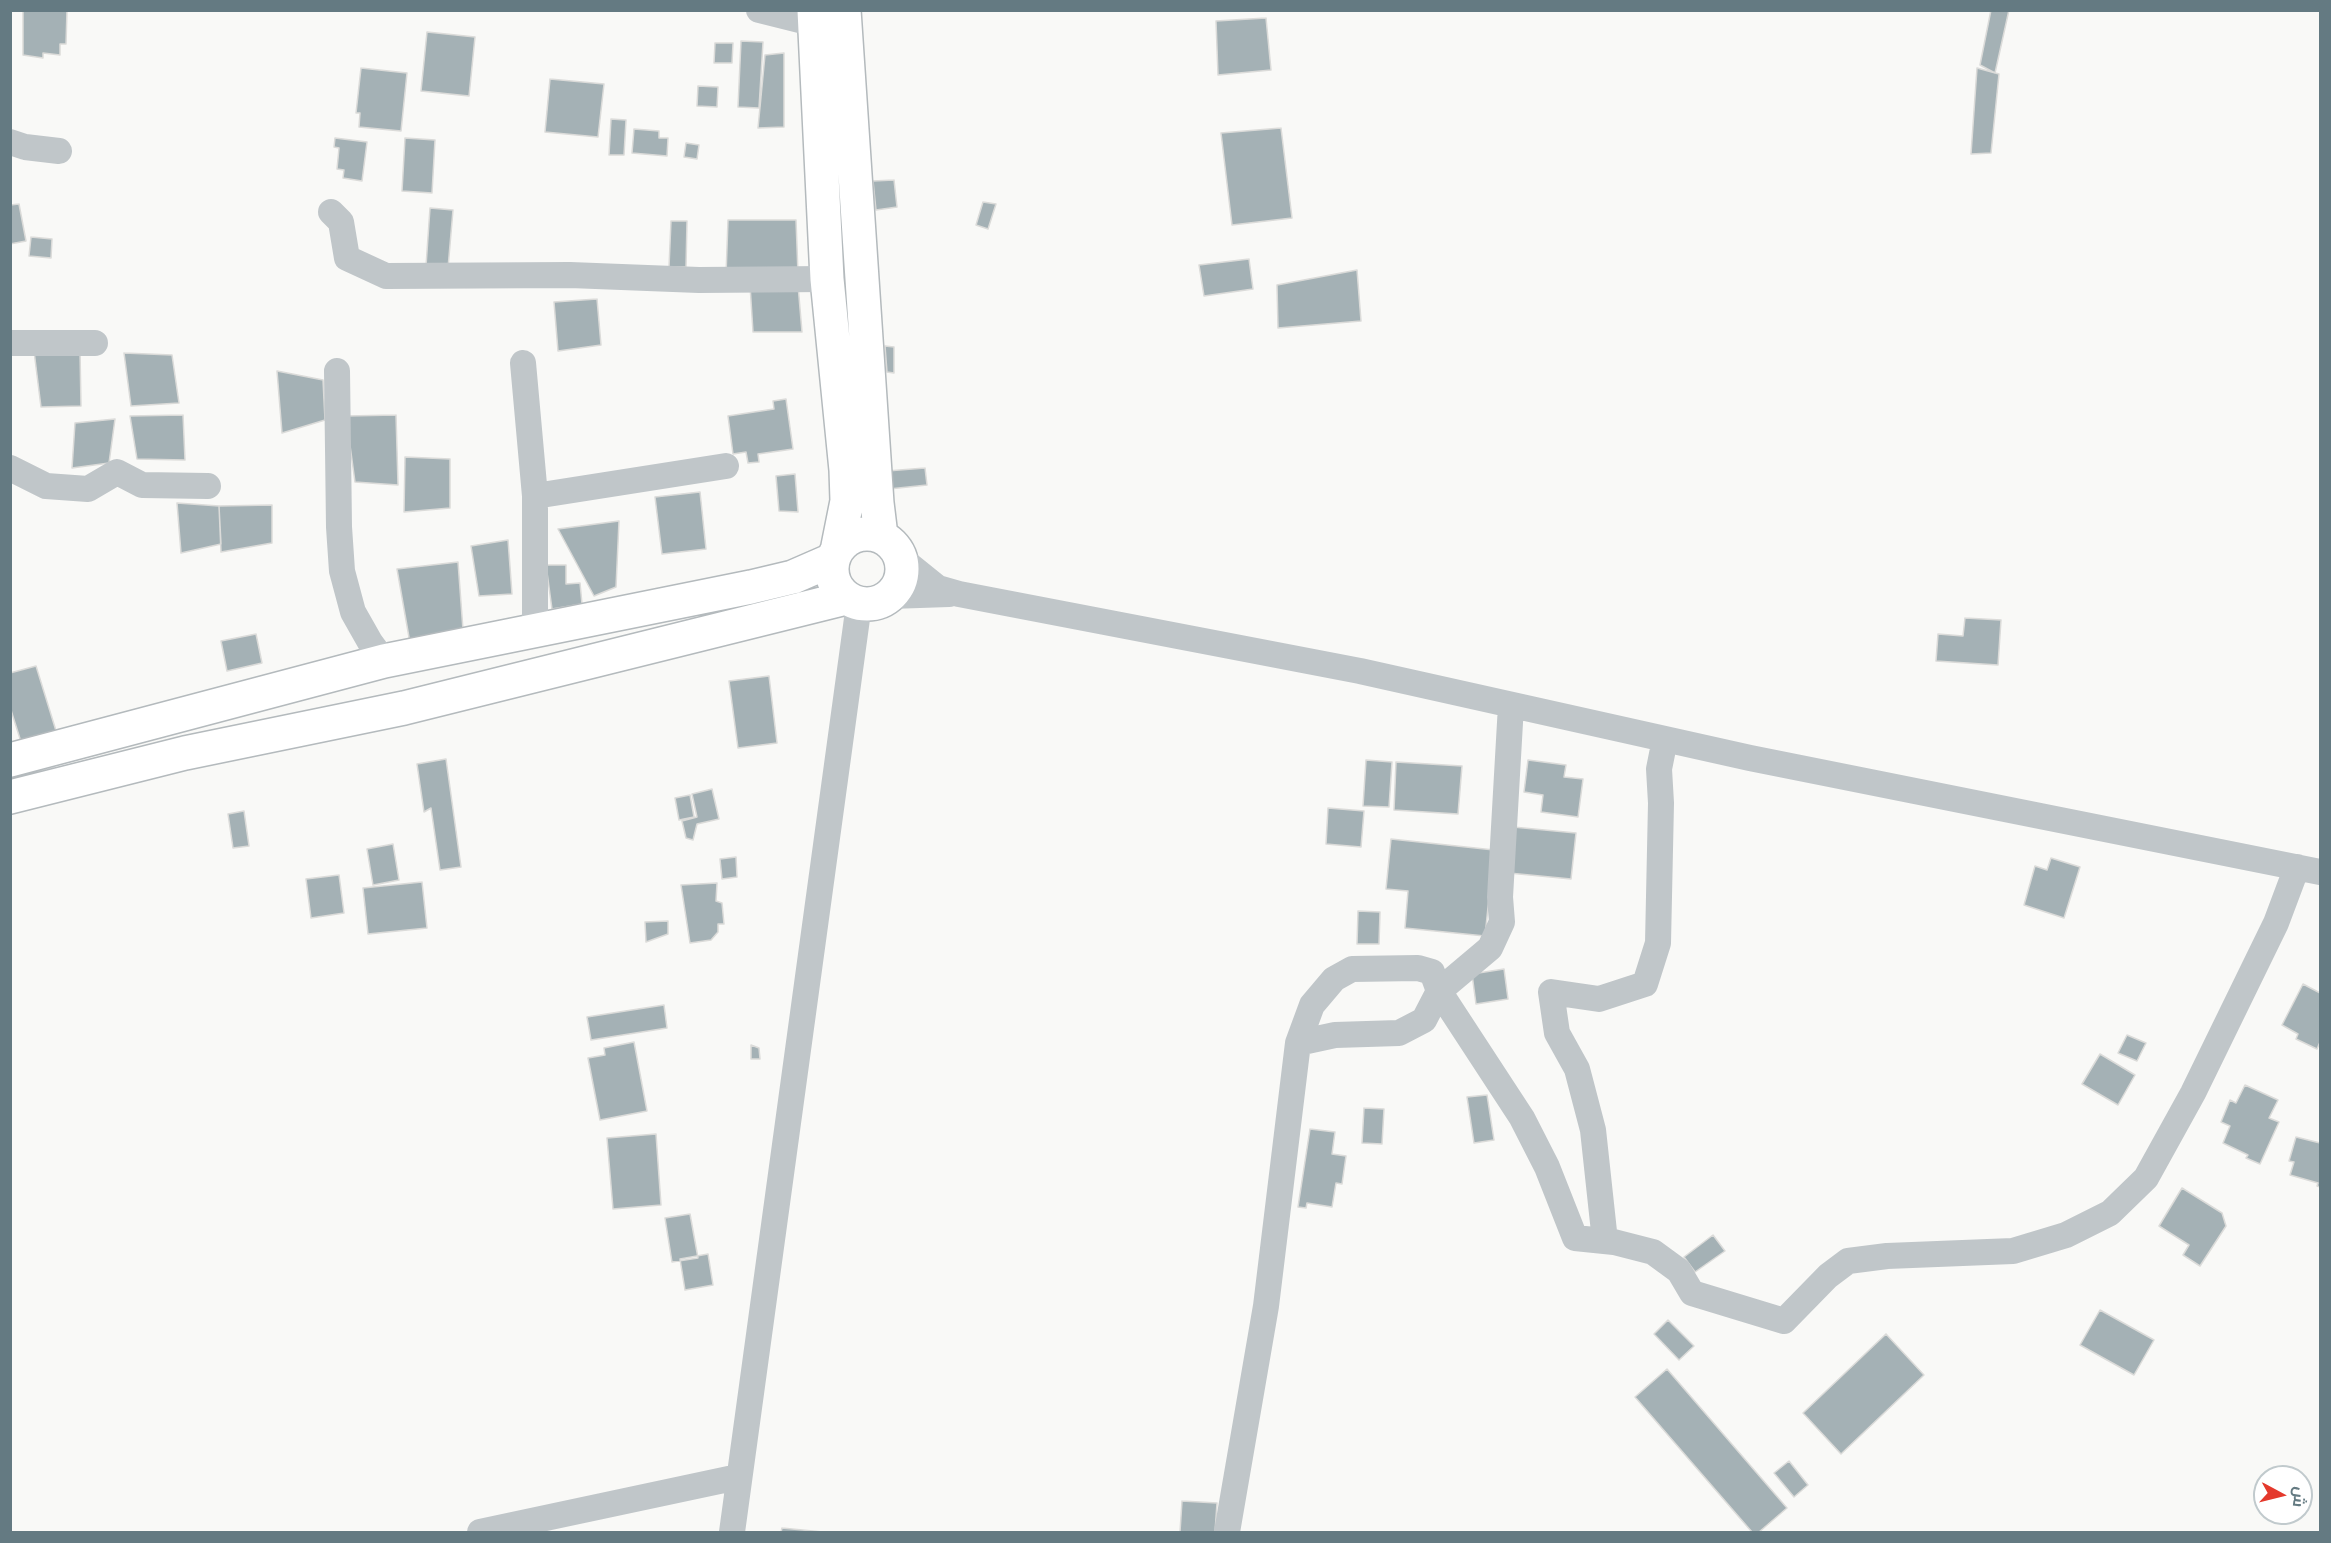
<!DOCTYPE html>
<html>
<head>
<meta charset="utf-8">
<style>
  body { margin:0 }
  #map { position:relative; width:2331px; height:1543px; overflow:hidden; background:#f9f9f7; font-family:"Fira Sans Condensed",Cairo,sans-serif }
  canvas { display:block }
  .frame { position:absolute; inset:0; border:12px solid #647a82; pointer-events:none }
  .north { position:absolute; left:2253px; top:1465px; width:60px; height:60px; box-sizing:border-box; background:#fff; border:2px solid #c1cacd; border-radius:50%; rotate:97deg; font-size:16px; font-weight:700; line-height:24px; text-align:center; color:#647a82 }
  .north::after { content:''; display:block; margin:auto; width:21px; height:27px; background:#e4392c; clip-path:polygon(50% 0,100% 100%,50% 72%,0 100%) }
</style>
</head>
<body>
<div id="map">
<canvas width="2331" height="1543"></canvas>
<div class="frame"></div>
<div class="north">ش</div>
</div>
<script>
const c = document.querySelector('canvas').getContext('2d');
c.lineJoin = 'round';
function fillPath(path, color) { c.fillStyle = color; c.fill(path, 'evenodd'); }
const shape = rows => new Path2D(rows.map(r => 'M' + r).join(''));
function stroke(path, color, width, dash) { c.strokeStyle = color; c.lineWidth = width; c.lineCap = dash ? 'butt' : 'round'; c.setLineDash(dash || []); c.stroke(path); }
const building = shape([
  [23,10,67,10,66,44,60,44,60,55,43,53,43,58,23,55,23,10],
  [1991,10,2009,10,1995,73,1980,65,1991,10],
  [1266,18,1271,70,1218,75,1216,21,1266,18],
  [427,32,475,37,469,96,421,91,427,32],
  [741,41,763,42,759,108,738,107,741,41],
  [715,43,733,43,732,63,714,63,715,43],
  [784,53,784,127,758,128,765,55,784,53],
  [361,68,407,73,401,131,359,127,360,113,356,113,361,68],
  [1977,68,1999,74,1991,153,1971,154,1977,68],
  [550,79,604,84,598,137,545,132,550,79],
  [698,86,718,87,717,107,697,106,698,86],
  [611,119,626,120,624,155,609,155,611,119],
  [1281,128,1292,218,1232,225,1221,133,1281,128],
  [634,129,659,131,659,138,668,138,667,156,632,153,634,129],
  [335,138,367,142,362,181,343,178,344,170,337,169,339,148,334,147,335,138],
  [405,138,435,140,432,193,402,191,405,138],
  [686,143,699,145,697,159,684,157,686,143],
  [894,180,897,207,876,210,873,181,894,180],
  [983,202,996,204,988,229,976,225,983,202],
  [19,204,26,241,10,244,10,205,19,204],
  [430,208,453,210,448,268,426,266,430,208],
  [728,220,796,220,798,274,726,275,728,220],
  [671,221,687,221,686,267,669,267,671,221],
  [31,237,52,239,51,258,29,256,31,237],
  [1249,259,1253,289,1204,296,1199,265,1249,259],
  [1357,270,1361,321,1278,328,1277,285,1357,270],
  [750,285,798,285,802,332,753,332,750,285],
  [597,299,601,345,558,351,554,302,597,299],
  [885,346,894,347,894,373,887,372,885,346],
  [34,351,80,351,81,406,41,407,34,351],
  [124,353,172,355,179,403,131,406,124,353],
  [277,371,323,380,325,420,282,433,277,371],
  [786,399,793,449,758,454,759,462,748,463,746,452,733,454,728,416,774,409,773,401,786,399],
  [183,415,185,460,137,459,130,416,183,415],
  [396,415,398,485,355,482,346,416,396,415],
  [115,419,109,463,72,468,75,423,115,419],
  [405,457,450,459,450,508,404,512,405,457],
  [925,468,927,485,889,489,887,471,925,468],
  [795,474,798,512,779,511,776,476,795,474],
  [700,492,706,549,662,554,655,497,700,492],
  [177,503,219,506,221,544,181,553,177,503],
  [272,505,272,543,221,552,219,506,272,505],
  [619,521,616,587,594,596,558,529,619,521],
  [508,540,512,594,479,596,471,546,508,540],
  [458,562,463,630,410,643,397,569,458,562],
  [546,565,566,565,566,584,580,583,582,604,552,609,546,565],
  [1965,618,2001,620,1998,665,1936,661,1938,634,1963,636,1965,618],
  [256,634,262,663,227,671,221,641,256,634],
  [36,666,57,734,22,745,10,707,10,673,36,666],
  [769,676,777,743,738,748,729,681,769,676],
  [446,759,461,867,440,870,431,808,424,812,417,764,446,759],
  [1366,760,1392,762,1389,807,1363,806,1366,760],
  [1528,760,1566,765,1564,777,1583,779,1578,817,1541,812,1543,795,1524,792,1528,760],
  [1396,762,1462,766,1458,814,1394,810,1396,762],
  [712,789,719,819,697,824,693,840,686,838,682,821,697,817,692,794,712,789],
  [690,795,694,817,679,820,675,798,690,795],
  [1328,808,1364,811,1361,847,1326,844,1328,808],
  [244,811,249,846,233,848,228,814,244,811],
  [1513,827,1576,833,1571,879,1509,873,1513,827],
  [1391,839,1494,850,1485,936,1405,928,1408,891,1386,889,1391,839],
  [393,844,399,880,373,885,367,849,393,844],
  [736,857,737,877,722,879,720,859,736,857],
  [2051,858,2080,867,2064,918,2024,905,2035,866,2047,870,2051,858],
  [339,875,344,913,311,918,306,879,339,875],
  [422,882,427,928,368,934,363,888,422,882],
  [717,883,716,901,722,903,724,924,718,924,718,932,711,940,690,943,681,885,717,883],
  [1358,911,1380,912,1379,944,1357,944,1358,911],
  [668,921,668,934,646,942,645,922,668,921],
  [1504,969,1508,999,1476,1004,1472,974,1504,969],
  [2303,984,2320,993,2320,1042,2317,1049,2296,1039,2298,1034,2282,1025,2303,984],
  [664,1005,667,1028,591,1040,587,1017,664,1005],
  [2127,1035,2146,1043,2137,1061,2118,1053,2127,1035],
  [634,1042,647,1111,600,1120,588,1058,605,1055,604,1048,634,1042],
  [751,1045,759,1048,760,1059,751,1059,751,1045],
  [2100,1054,2135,1075,2118,1105,2082,1084,2100,1054],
  [2245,1085,2278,1100,2269,1118,2279,1122,2260,1164,2246,1158,2248,1155,2223,1143,2230,1126,2221,1122,2230,1100,2236,1103,2245,1085],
  [1487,1095,1494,1140,1474,1143,1467,1097,1487,1095],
  [1364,1108,1384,1109,1382,1144,1362,1143,1364,1108],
  [1310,1129,1335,1132,1332,1154,1346,1156,1342,1184,1336,1183,1332,1207,1307,1203,1306,1208,1298,1207,1310,1129],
  [656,1134,661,1205,613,1209,607,1138,656,1134],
  [2296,1137,2320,1143,2320,1187,2317,1186,2318,1183,2290,1175,2294,1162,2289,1161,2296,1137],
  [2182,1188,2222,1213,2226,1226,2200,1266,2183,1255,2189,1245,2159,1226,2182,1188],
  [690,1214,698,1258,672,1262,665,1218,690,1214],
  [1713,1235,1725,1251,1695,1272,1684,1257,1713,1235],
  [708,1254,713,1285,685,1290,680,1259,708,1254],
  [2100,1310,2154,1340,2134,1375,2080,1345,2100,1310],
  [1668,1320,1694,1346,1679,1360,1654,1334,1668,1320],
  [1886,1334,1924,1375,1841,1454,1803,1413,1886,1334],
  [1667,1369,1787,1508,1759,1532,1752,1532,1635,1397,1667,1369],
  [1789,1461,1808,1485,1794,1497,1774,1473,1789,1461],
  [1182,1501,1217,1503,1215,1532,1180,1532,1182,1501],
  [782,1528,823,1532,781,1532,782,1528]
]);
fillPath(building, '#a4b1b5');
stroke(building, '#dbdbd9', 1.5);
const major = shape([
  [814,10,827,279,846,470,847,501,838,546],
  [844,10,877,503,881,536],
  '832 569a35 35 0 1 1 70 0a35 35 0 1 1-70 0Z',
  [10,760,384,661,751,587,793,577,832,560],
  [10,797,185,753,404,708,846,598]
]);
stroke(major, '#b4babd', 36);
stroke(shape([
  [759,10,815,24],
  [10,142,25,147,59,151],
  [331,212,341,222,347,258,386,276,570,275,699,280,827,279],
  [10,343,95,343],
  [523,363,535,496,535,629],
  [337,371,339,527,342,571,353,612,370,642,384,661],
  [10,468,46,486,88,489,117,472,142,485,208,486],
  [535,496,726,466],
  [902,559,938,588,959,594,1360,671,1750,758,2320,872],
  [890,596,949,594],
  [1298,1043,1335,1035,1399,1033,1424,1020,1439,991,1522,1118,1547,1167,1575,1238,1614,1242,1653,1252,1679,1271,1692,1293,1784,1321,1828,1276,1848,1261,1887,1256,2013,1251,2066,1235,2110,1213,2146,1178,2193,1093,2276,923,2297,867],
  [1605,1241,1593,1130,1577,1069,1557,1033,1551,992,1599,999,1645,984,1658,943,1661,803,1659,769,1665,739],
  [480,1532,738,1477],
  [732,1532,859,604],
  [1227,1532,1266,1306,1298,1043,1312,1005,1334,979,1352,969,1418,968,1432,972,1439,991,1490,948,1502,922,1500,897,1511,705]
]), '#c0c6c9', 26);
stroke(major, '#fff', 33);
</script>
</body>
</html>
